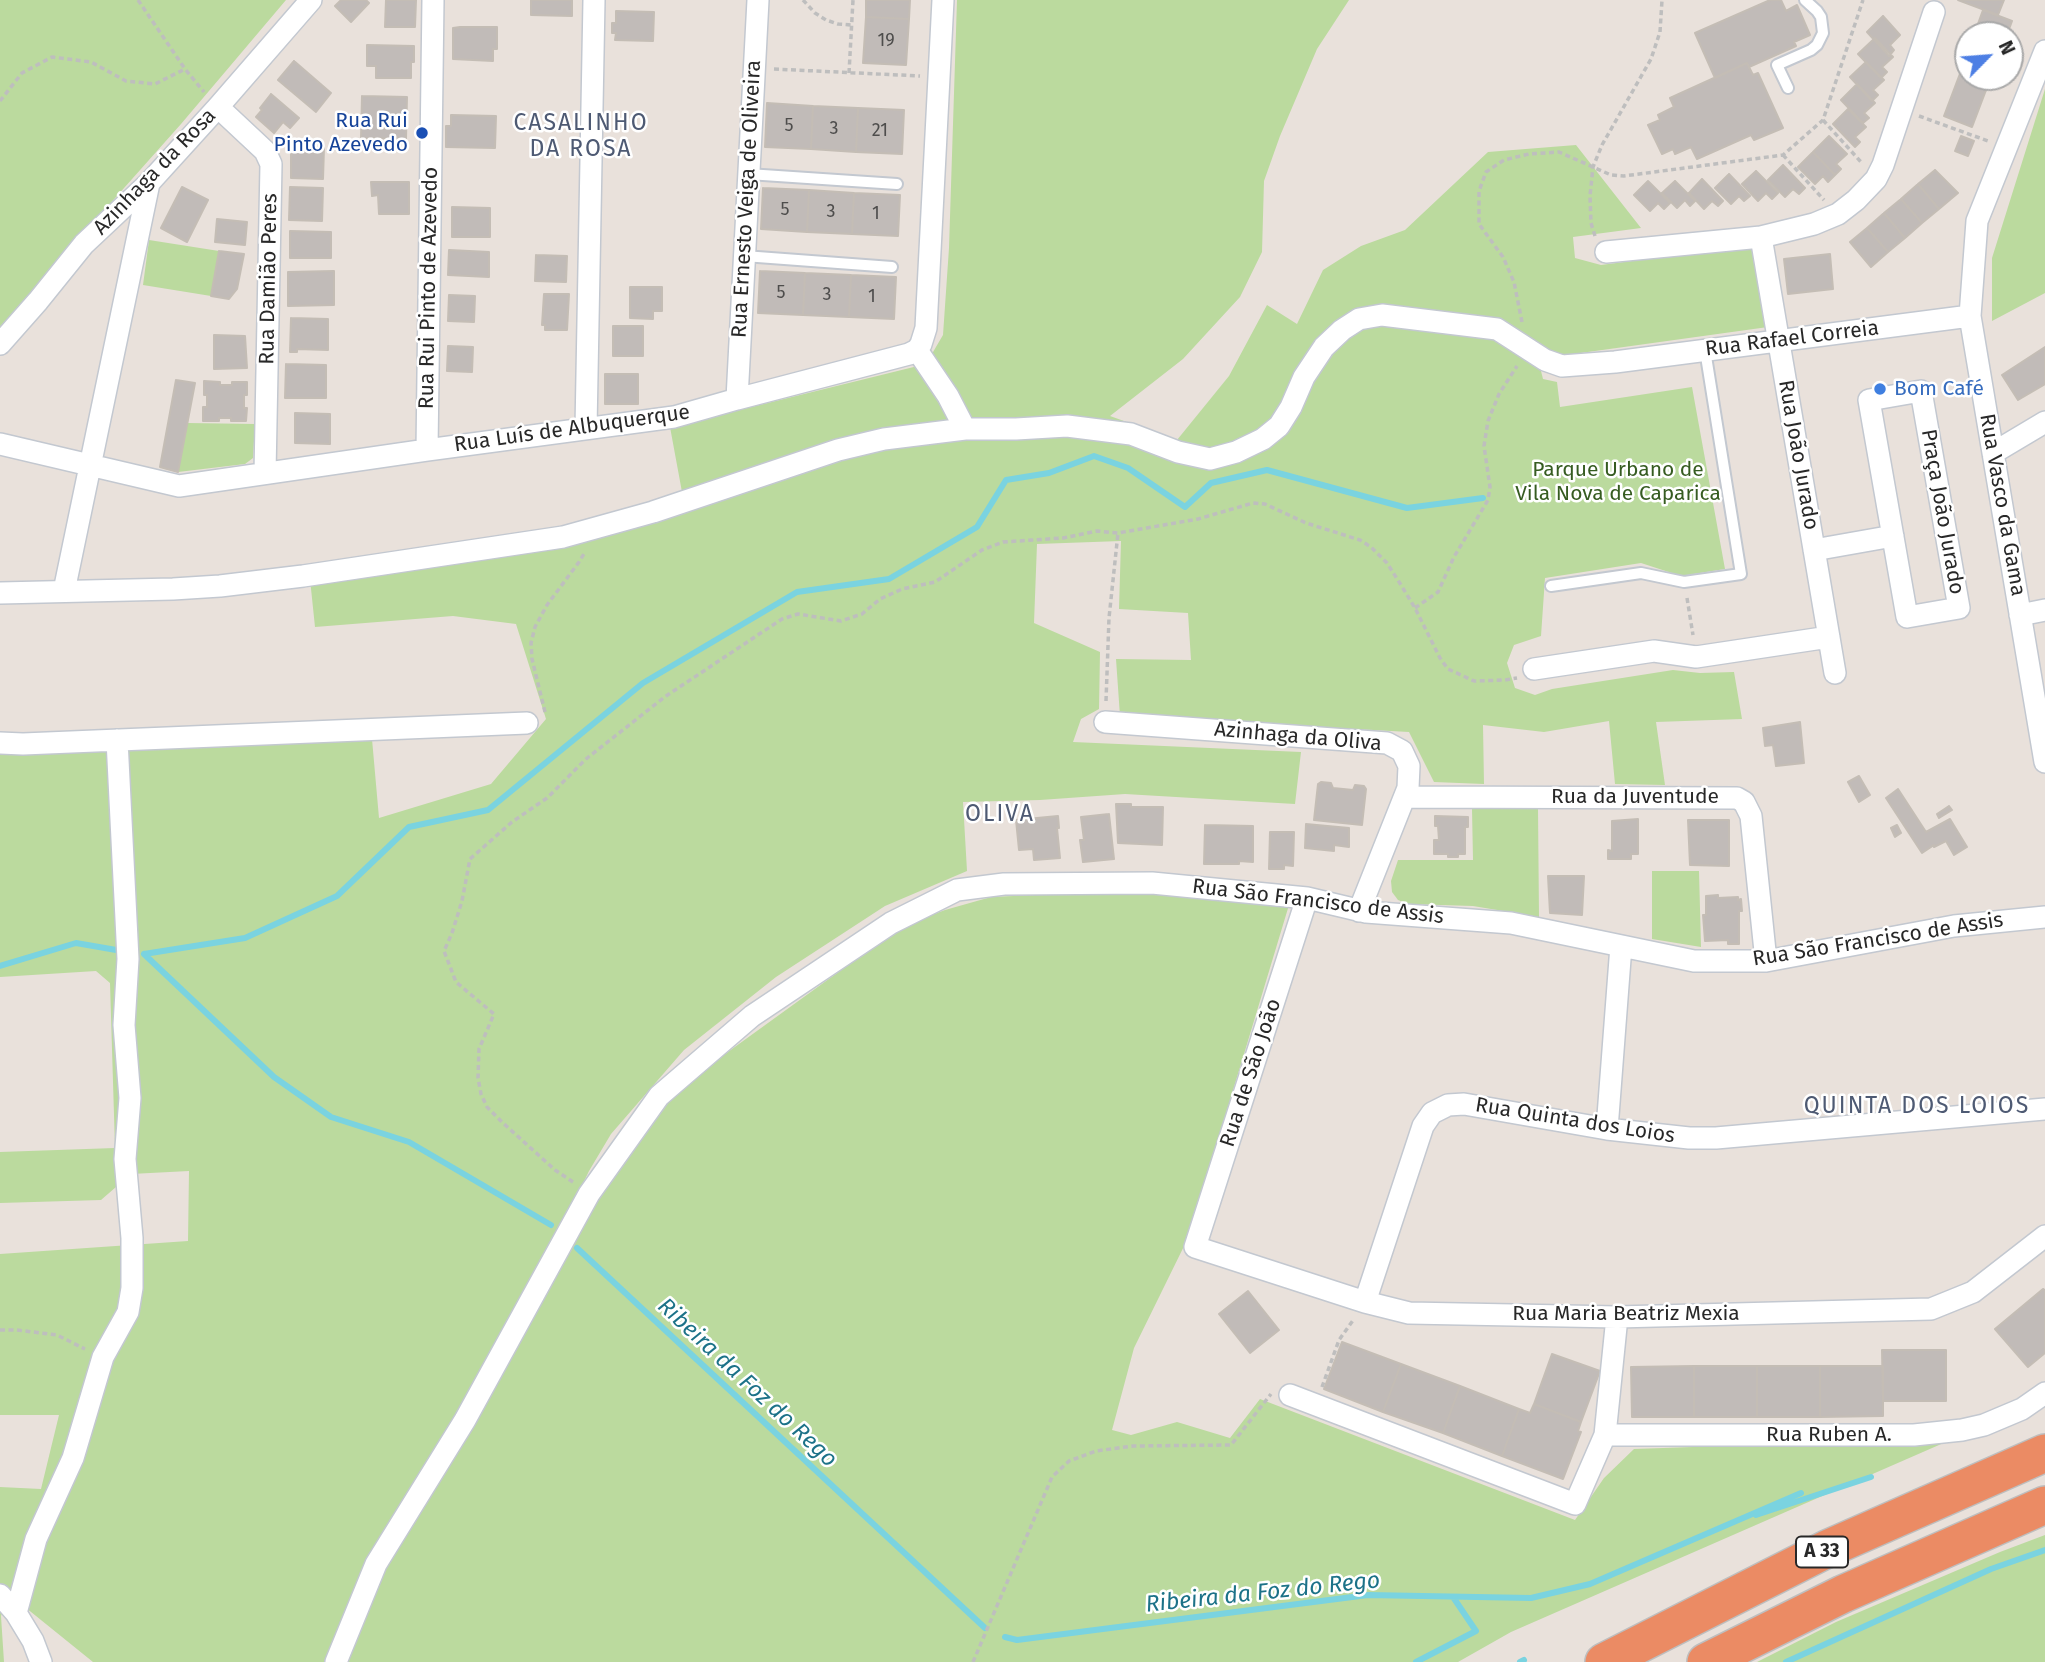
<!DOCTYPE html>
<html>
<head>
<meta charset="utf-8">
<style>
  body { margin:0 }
  #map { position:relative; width:2045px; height:1662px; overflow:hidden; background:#e9e1db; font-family:"Fira Sans",sans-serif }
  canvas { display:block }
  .north { position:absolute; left:1954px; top:21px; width:70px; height:70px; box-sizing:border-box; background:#fff; border:2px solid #a9a9a9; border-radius:50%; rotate:65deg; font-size:19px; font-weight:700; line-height:28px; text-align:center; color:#282828 }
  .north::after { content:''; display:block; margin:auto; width:24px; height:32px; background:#4d7fe4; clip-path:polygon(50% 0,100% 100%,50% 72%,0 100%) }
</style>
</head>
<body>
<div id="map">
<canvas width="2045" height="1662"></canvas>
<div class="north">N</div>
</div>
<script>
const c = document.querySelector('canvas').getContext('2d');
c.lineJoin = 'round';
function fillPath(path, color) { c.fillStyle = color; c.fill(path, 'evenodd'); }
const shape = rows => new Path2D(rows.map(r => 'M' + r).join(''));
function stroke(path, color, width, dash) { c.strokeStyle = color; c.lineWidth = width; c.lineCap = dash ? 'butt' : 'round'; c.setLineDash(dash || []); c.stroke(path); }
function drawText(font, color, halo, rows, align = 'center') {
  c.font = font + ' "Fira Sans",sans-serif'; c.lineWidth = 5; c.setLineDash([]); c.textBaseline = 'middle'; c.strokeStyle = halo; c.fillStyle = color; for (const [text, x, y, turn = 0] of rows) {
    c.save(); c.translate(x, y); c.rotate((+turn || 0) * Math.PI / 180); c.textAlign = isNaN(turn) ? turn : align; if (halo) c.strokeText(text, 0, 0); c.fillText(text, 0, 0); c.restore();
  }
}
fillPath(shape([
  [0,0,286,0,181,124,84,233,0,335],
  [957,0,1349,0,1317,49,1280,136,1264,181,1262,252,1240,297,1183,359,1110,416,1177,440,1229,376,1267,305,1297,324,1323,270,1361,246,1405,230,1488,152,1576,145,1641,228,1573,237,1575,258,1601,265,1752,245,1768,327,1559,356,1541,371,1543,379,1557,382,1560,407,1692,387,1725,569,1681,576,1641,563,1545,578,1541,636,1514,645,1507,663,1515,688,1535,695,1552,689,1673,670,1700,673,1734,672,1742,719,1656,722,1665,785,1615,784,1609,721,1544,732,1483,725,1484,784,1434,782,1409,732,1120,716,1116,659,1191,660,1188,613,1119,609,1121,541,1037,544,1034,623,1100,652,1099,709,1081,719,1073,742,1301,752,1295,804,1125,794,1040,800,963,802,967,871,885,906,776,977,684,1050,611,1134,589,1171,516,1322,327,1662,93,1662,10,1595,1,1616,4,1662,0,1662,0,1487,41,1489,59,1415,0,1415,0,1254,188,1241,189,1171,131,1174,101,1200,0,1203,0,1152,115,1148,110,983,96,971,0,977,0,749,372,739,379,818,491,784,546,719,516,624,453,616,315,627,310,579,517,549,682,492,670,427,926,364,943,335,949,248],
  [2045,89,2045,293,1992,321,1992,258],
  [149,240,219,251,211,296,143,285],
  [187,423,255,424,253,458,245,464,178,472],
  [1472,809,1538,809,1539,917,1473,906,1408,904,1398,900,1392,892,1391,881,1398,860,1473,860],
  [1652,871,1699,871,1701,947,1652,939],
  [1058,894,1152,894,1259,900,1289,905,1189,1236,1134,1348,1112,1430,1131,1435,1177,1422,1230,1438,1260,1399,1575,1520,1604,1478,1634,1449,1955,1438,1511,1632,1458,1662,345,1662,380,1571,592,1209,674,1091,902,926,945,910,991,897],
  [2045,1535,2045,1662,1757,1662,1836,1622,2000,1552]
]), '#bbda9e');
stroke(shape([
  [144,954,245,938,337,896,409,827,488,810,643,683,797,592,889,579,977,527,1006,480,1049,473,1094,456,1128,468,1185,507,1211,483,1267,470,1407,508,1483,498],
  [144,954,274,1077,331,1117,409,1142,551,1225],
  [0,966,76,943,122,951],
  [577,1248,985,1628],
  [1756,1515,1871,1477],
  [1005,1637,1017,1640,1368,1595,1531,1598,1590,1584,1801,1493],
  [1416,1662,1476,1631,1453,1597],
  [1520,1662,1524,1660],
  [1786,1662,1991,1569,2045,1550]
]), '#7ad3e0', 6);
const building = shape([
  [341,0,366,0,369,3,351,22,335,6,341,0],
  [386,0,416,0,415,27,385,27,386,0],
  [531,0,572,0,572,16,531,15,531,0],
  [866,0,910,0,909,19,866,17,866,0],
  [1770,0,1781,0,1786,11,1797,5,1810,35,1794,42,1796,46,1749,67,1747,63,1715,78,1695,33,1770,0],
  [1958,0,2004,0,1998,15,1958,0],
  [1983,10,2012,21,2007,35,1974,35,1983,10],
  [616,11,654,12,653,41,615,40,616,33,612,33,612,23,616,23,616,11],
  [1883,16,1900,35,1890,45,1894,50,1889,56,1867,32,1883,16],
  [866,17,909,19,906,65,863,63,866,17],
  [460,27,497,27,497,49,493,49,493,61,453,59,453,28,460,27],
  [1875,38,1893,57,1882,67,1887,72,1881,78,1858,54,1875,38],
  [367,45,414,46,414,62,411,62,411,78,376,78,376,66,367,66,367,45],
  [294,61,331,93,316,112,278,80,294,61],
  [1866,62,1884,80,1873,90,1878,95,1872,101,1850,77,1866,62],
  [1747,63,1753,75,1758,73,1783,128,1754,140,1751,135,1697,159,1691,147,1675,154,1673,149,1662,154,1648,125,1660,120,1658,115,1674,107,1670,98,1747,63],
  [1964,63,1968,64,1968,77,1991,77,1972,127,1944,116,1964,63],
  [1857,84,1875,103,1864,113,1869,118,1863,123,1841,100,1857,84],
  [271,94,299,118,290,128,283,122,274,133,256,117,262,110,260,108,271,94],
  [362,96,407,97,406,139,361,138,362,96],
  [767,103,813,106,811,149,765,147,767,103],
  [813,106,858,108,856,152,811,149,813,106],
  [858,108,904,110,902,154,856,152,858,108],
  [1848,109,1866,127,1855,137,1860,142,1855,147,1833,124,1848,109],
  [451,115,496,116,495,148,446,147,446,126,451,126,451,115],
  [1829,136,1847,154,1836,164,1841,169,1835,175,1813,152,1829,136],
  [1961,136,1974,141,1968,156,1955,151,1961,136],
  [291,147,324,148,323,179,291,178,291,147],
  [1813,152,1835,175,1828,182,1823,176,1815,184,1798,167,1813,152],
  [1783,165,1805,188,1799,194,1793,189,1785,197,1768,180,1783,165],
  [1935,170,1958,193,1939,209,1918,184,1935,170],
  [1756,171,1778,193,1772,199,1766,193,1758,201,1742,184,1756,171],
  [1729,174,1750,196,1744,201,1739,196,1731,204,1715,188,1729,174],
  [1702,179,1723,201,1718,206,1712,201,1704,209,1689,193,1702,179],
  [1648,181,1670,203,1664,209,1658,203,1650,211,1634,195,1648,181],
  [1675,181,1695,201,1690,206,1685,200,1677,208,1662,193,1675,181],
  [371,182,409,182,409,214,379,214,378,195,372,196,371,182],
  [1918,184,1939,209,1922,223,1901,199,1918,184],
  [182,187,208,200,187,242,161,228,182,187],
  [290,187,323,188,322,221,289,220,290,187],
  [763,188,809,190,807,232,761,229,763,188],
  [809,190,854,193,852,234,807,232,809,190],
  [854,193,900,195,898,236,852,234,854,193],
  [1901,199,1922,223,1905,238,1884,213,1901,199],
  [452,207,490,208,490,237,452,237,452,207],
  [1884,213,1905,238,1888,252,1867,228,1884,213],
  [217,219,247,222,245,245,215,242,217,219],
  [1867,228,1888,252,1871,267,1850,242,1867,228],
  [290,231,331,232,331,258,290,258,290,231],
  [449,250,489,252,489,277,448,275,449,250],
  [219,251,244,254,237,289,229,299,211,296,219,251],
  [1830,254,1833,289,1788,294,1784,259,1830,254],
  [536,255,567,256,566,282,535,281,536,255],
  [334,271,334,305,288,306,288,272,334,271],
  [760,271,805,273,803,315,758,313,760,271],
  [805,273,851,275,849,317,803,315,805,273],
  [851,275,896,277,894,319,849,317,851,275],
  [630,287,662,287,662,311,653,311,653,319,630,318,630,287],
  [544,294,569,294,567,330,545,330,545,325,542,325,544,294],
  [449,295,475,296,474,322,448,321,449,295],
  [291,318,328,319,328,350,297,349,297,352,290,352,291,318],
  [613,326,643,326,643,356,613,356,613,326],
  [214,335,245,336,247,368,214,369,214,335],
  [448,346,473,347,472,372,447,371,448,346],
  [2045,347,2045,384,2018,400,2002,375,2045,347],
  [286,364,326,365,326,398,285,398,286,364],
  [605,374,638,374,638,404,605,404,605,374],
  [176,380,195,383,178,472,160,467,176,380],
  [204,381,220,382,220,385,232,385,232,382,247,382,247,395,244,395,244,408,247,408,246,421,231,421,231,418,219,418,219,421,203,421,203,407,207,407,207,395,204,395,204,381],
  [295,413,330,414,330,444,295,443,295,413],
  [1800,722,1804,763,1776,766,1773,745,1765,746,1763,728,1800,722],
  [1859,776,1870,795,1859,802,1848,782,1859,776],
  [1321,782,1331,783,1333,788,1353,790,1355,785,1364,786,1366,789,1362,825,1314,820,1318,784,1321,782],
  [1898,789,1926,832,1950,819,1967,847,1954,855,1946,841,1934,847,1934,845,1922,853,1886,798,1898,789],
  [1116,804,1131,804,1131,807,1163,807,1162,845,1118,843,1116,804],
  [1949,806,1952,810,1939,818,1937,814,1949,806],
  [1109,814,1114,859,1083,862,1080,840,1084,840,1081,817,1109,814],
  [1058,816,1059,828,1057,828,1060,858,1034,860,1033,849,1019,850,1016,820,1058,816],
  [1435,816,1468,817,1468,827,1465,827,1465,854,1458,854,1458,857,1448,857,1448,854,1434,854,1434,840,1439,840,1438,826,1435,826,1435,816],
  [1638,819,1638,854,1631,854,1631,859,1608,859,1608,850,1612,851,1612,821,1638,819],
  [1688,820,1729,820,1729,866,1690,865,1688,820],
  [1306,824,1349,828,1349,847,1334,845,1334,851,1305,848,1306,824],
  [1205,825,1253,826,1253,862,1239,861,1239,864,1204,864,1205,825],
  [1897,825,1901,833,1895,837,1891,828,1897,825],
  [1270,832,1294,832,1293,866,1284,865,1284,869,1269,869,1270,832],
  [1548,876,1584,876,1582,915,1550,913,1548,876],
  [1718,895,1718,898,1738,897,1738,900,1741,899,1742,911,1739,911,1739,944,1728,944,1728,940,1705,941,1703,915,1706,915,1706,896,1718,895],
  [2043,1289,2045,1290,2045,1353,2028,1367,1995,1329,2043,1289],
  [1248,1291,1279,1330,1250,1353,1219,1314,1248,1291],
  [1342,1342,1401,1364,1383,1412,1324,1389,1342,1342],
  [1882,1350,1946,1350,1946,1401,1883,1401,1882,1350],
  [1552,1354,1600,1371,1581,1422,1534,1404,1552,1354],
  [1401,1364,1460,1386,1443,1433,1383,1412,1401,1364],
  [1694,1366,1757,1366,1757,1417,1694,1417,1694,1366],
  [1694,1366,1694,1417,1632,1417,1631,1367,1694,1366],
  [1757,1366,1820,1366,1820,1417,1757,1417,1757,1366],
  [1820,1366,1883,1366,1883,1416,1820,1417,1820,1366],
  [1460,1386,1519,1409,1502,1456,1443,1433,1460,1386],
  [1534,1404,1581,1422,1578,1431,1581,1432,1563,1479,1502,1456,1519,1409,1530,1413,1534,1404]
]);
fillPath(building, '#c1bbb8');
stroke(building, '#c4bdb5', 2);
const service = shape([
  [1788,88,1777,65,1811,50,1817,45,1823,33,1821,17,1817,11,1805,0],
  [748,174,897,184],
  [744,256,892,267],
  [1551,586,1641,573,1684,582,1741,574,1705,350]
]);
const minor = shape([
  [2045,51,1977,221,1970,316,2045,762],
  [218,107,265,151,271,164,265,473],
  [1761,237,1835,673],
  [1606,252,1761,237,1814,224,1838,214,1856,200,1876,179,1883,165,1934,12],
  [0,344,38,301,84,244,149,183,218,107,311,0],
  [917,350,948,396,965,429,1016,429,1067,426,1131,434,1178,452,1210,459,1236,452,1263,439,1279,426,1291,407,1304,377,1324,347,1342,330,1359,319,1382,315,1497,329,1545,360,1562,366,1615,362,1970,316],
  [1921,391,1959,608,1907,617,1869,400,1921,391],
  [737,399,758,0],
  [586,428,594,0],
  [0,444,179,486,427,450,674,417,737,399,909,354,917,350,921,344,926,328,943,0],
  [427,450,433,0],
  [1993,453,2045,422],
  [1814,550,1893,536],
  [64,591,149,183],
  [0,593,173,589,220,586,303,576,563,537,653,512,838,450,884,439,965,429],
  [2020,615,2045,610],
  [1534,669,1654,651,1696,657,1829,637],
  [1105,722,1387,743,1402,751,1409,766,1408,788,1359,911],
  [0,743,23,744,527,723],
  [1405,797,1737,798,1744,802,1751,816,1766,961],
  [1307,898,1195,1247,1365,1302,1409,1313,1617,1317,1931,1309,1973,1292,2045,1236],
  [1607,1129,1621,946],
  [1365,1302,1423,1126,1432,1113,1448,1105,1464,1104,1607,1129,1689,1138,1716,1138,2045,1109],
  [1290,1395,1575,1504,1605,1435,1617,1317],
  [1605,1435,1914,1435,1962,1430,1984,1425,2022,1409,2045,1393],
  [0,1595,16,1613,33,1641,41,1662],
  [16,1613,36,1539,73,1458,103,1357,128,1312,132,1288,132,1238,125,1159,130,1098,124,1025,128,959,117,740],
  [336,1662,376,1564,465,1420,589,1194,659,1096,752,1016,891,923,957,890,1004,884,1152,883,1307,898,1366,912,1511,923,1694,961,1766,961,1954,926,2045,917]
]);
const motorway = shape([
  [1604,1662,1827,1549,2045,1453],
  [1706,1662,1843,1594,2045,1505]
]);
stroke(service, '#c3c8d0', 14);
stroke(minor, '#c3c8d0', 24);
stroke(motorway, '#bebebe', 40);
stroke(shape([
  [138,0,185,69,204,92],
  [803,0,815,13,826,20,838,24,851,25],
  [774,69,920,76],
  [849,73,853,0],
  [0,101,22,73,52,57,91,62,126,81,155,84,185,69],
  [1919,116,1988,141],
  [1823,120,1861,162],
  [1783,155,1824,200],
  [1595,236,1591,223,1590,196,1593,167,1602,145,1651,59,1660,32,1662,0],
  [1522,322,1514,282,1503,257,1479,224,1479,191,1486,172,1504,160,1529,154,1559,152,1611,175,1624,176,1783,155,1823,120,1863,0],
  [1687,598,1693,635],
  [1415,608,1438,592,1454,557,1488,500,1490,487,1484,446,1488,421,1499,394,1517,366],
  [1106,701,1109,618,1118,533],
  [545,712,532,659,531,643,535,627,547,605,579,562,585,552],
  [573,1182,555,1170,503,1123,487,1107,481,1094,478,1078,479,1049,494,1014,456,982,444,951,452,933,462,901,470,859,512,822,547,798,586,759,666,696,782,619,798,614,841,621,862,614,880,599,902,589,935,582,982,550,1003,542,1063,538,1097,531,1118,533,1198,519,1253,503,1265,504,1306,523,1360,540,1371,547,1387,563,1401,585,1415,608,1440,658,1448,669,1474,681,1505,680,1517,678],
  [0,1330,17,1330,57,1335,85,1349],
  [1322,1387,1339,1340,1354,1319],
  [973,1662,1052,1477,1069,1461,1096,1451,1133,1446,1231,1445,1271,1394]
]), '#bebebe', 3.5, [5, 3.5]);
stroke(service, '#fff', 10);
stroke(minor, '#fff', 21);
stroke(motorway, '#eb8b64', 37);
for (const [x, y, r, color] of [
  [422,133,7,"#1a4fb4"],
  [1880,389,7,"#3f7fe0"]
]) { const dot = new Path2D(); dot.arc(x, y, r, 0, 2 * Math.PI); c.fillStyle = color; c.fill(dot); stroke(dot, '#fff', 2.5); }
drawText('18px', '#4e4d4c', null, [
  ["19",886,41],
  ["5",789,126],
  ["3",834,129],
  ["21",880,131],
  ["5",785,210],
  ["3",831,212],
  ["1",876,214],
  ["5",781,293],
  ["3",827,295],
  ["1",872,297]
]);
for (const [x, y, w] of [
  [1822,1552,52]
]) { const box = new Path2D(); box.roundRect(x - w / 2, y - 15.5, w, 31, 5); c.fillStyle = '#fff'; c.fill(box); stroke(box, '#282828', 2); }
drawText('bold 19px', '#282828', null, [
  ["A 33",1822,1552]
]);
drawText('21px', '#164399', '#fff', [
  ["Rua Rui",408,121],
  ["Pinto Azevedo",408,145]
], 'right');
drawText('21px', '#282828', '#fff', [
  ["Azinhaga da Rosa",155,172,-46],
  ["Rua Ernesto Veiga de Oliveira",747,199,-87],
  ["Rua Damião Peres",269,279,-89],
  ["Rua Rui Pinto de Azevedo",429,288,-89],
  ["Rua Rafael Correia",1792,339,-7],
  ["Rua Luís de Albuquerque",572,429,-8],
  ["Rua João Jurado",1798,455,80],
  ["Rua Vasco da Gama",2002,505,80],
  ["Praça João Jurado",1942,512,80],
  ["Azinhaga da Oliva",1298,737,5],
  ["Rua da Juventude",1635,797],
  ["Rua São Francisco de Assis",1318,902,7],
  ["Rua São Francisco de Assis",1878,940,-9],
  ["Rua de São João",1251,1073,-72],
  ["Rua Quinta dos Loios",1575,1121,9],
  ["Rua Maria Beatriz Mexia",1626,1314],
  ["Rua Ruben A.",1829,1435]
]);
drawText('21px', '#366cbe', '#fff', [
  ["Bom Café",1894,389]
], 'left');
drawText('21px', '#365c21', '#fff', [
  ["Parque Urbano de",1618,470],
  ["Vila Nova de Caparica",1618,494]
]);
c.letterSpacing = '2px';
drawText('23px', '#4e5a73', '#fff', [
  ["CASALINHO",581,124],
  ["DA ROSA",581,150],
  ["OLIVA",1000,815],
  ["QUINTA DOS LOIOS",1917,1107]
]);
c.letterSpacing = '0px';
drawText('italic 23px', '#1c7288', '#fff', [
  ["Ribeira da Foz do Rego",747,1383,43],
  ["Ribeira da Foz do Rego",1263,1593,-6]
]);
</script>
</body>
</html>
